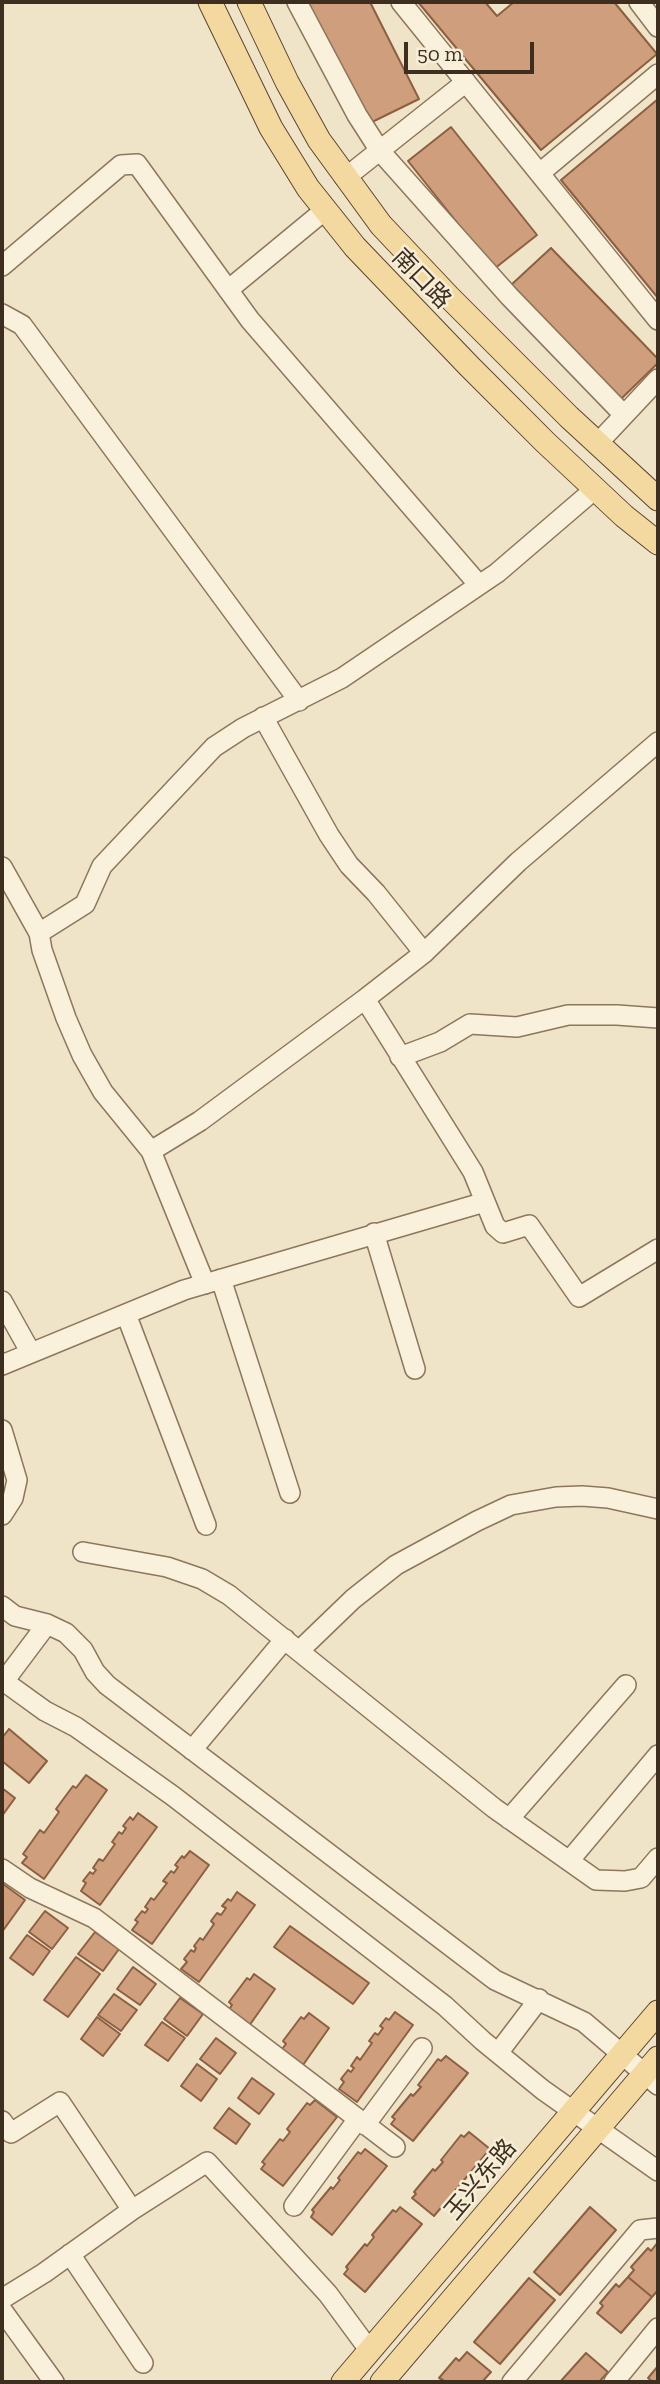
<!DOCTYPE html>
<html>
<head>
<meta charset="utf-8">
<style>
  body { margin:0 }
  #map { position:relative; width:660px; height:2384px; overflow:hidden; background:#f0e4c8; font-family:"Zilla Slab",serif }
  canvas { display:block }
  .frame { position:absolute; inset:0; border:4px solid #3d2e20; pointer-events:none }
  .scale { position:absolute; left:404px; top:42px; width:130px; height:32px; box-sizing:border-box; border:4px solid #3d2e20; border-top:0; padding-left:9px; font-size:21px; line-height:24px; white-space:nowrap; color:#3d2e20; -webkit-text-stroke:5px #f7eed8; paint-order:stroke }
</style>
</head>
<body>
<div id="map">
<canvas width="660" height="2384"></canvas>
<div class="frame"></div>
<div class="scale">50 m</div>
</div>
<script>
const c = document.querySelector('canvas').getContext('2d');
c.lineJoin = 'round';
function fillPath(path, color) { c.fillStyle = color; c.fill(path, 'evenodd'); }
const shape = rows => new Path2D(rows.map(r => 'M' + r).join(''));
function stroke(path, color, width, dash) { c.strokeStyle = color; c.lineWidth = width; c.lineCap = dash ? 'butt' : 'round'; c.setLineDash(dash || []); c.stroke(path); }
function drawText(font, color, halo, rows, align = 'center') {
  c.font = font + ' "Zilla Slab","Noto Sans SC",serif'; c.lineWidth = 5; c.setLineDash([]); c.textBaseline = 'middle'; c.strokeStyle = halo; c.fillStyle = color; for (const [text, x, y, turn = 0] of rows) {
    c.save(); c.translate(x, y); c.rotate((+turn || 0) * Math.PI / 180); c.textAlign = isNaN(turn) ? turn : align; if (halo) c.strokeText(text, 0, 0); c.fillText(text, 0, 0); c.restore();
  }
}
const building = shape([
  [307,2,370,2,419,99,368,124,307,2],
  [418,2,485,2,497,16,514,2,614,2,657,54,541,150,418,2],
  [658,99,658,298,561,180,658,99],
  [451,127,537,235,494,269,408,161,451,127],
  [551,248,658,359,658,363,621,399,511,285,551,248],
  [9,1729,47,1761,29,1783,2,1761,2,1738,9,1729],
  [86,1775,107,1790,44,1879,22,1863,27,1857,23,1854,40,1830,44,1833,59,1812,56,1809,73,1786,76,1788,86,1775],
  [2,1788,15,1798,2,1816,2,1788],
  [138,1813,157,1827,100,1905,81,1891,86,1883,83,1881,90,1872,93,1874,96,1870,93,1868,99,1859,103,1861,115,1844,112,1842,119,1832,122,1834,126,1828,123,1826,130,1817,133,1820,138,1813],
  [190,1851,209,1865,152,1944,132,1930,138,1922,135,1920,142,1911,145,1913,148,1909,145,1907,151,1898,154,1900,167,1883,163,1881,171,1871,174,1873,178,1867,175,1865,182,1856,184,1858,190,1851],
  [3,1884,25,1900,2,1932,2,1885,3,1884],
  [237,1892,255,1905,199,1982,181,1969,187,1962,184,1959,191,1950,194,1952,196,1948,194,1946,200,1938,203,1940,214,1924,211,1921,217,1913,221,1915,226,1908,222,1906,228,1899,231,1901,237,1892],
  [45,1911,68,1928,52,1949,29,1932,45,1911],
  [290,1926,369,1983,353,2004,274,1947,290,1926],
  [95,1932,119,1949,103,1971,78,1954,95,1932],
  [27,1935,50,1951,33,1975,10,1958,27,1935],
  [76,1957,100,1974,68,2017,44,2000,76,1957],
  [133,1967,156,1984,140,2005,117,1989,133,1967],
  [254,1974,275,1989,249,2026,228,2011,232,2005,229,2002,247,1978,250,1980,254,1974],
  [114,1994,137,2010,121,2031,98,2015,114,1994],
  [180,1998,203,2014,187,2036,164,2019,180,1998],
  [395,2012,413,2025,357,2102,339,2089,344,2082,341,2079,348,2070,351,2072,354,2068,351,2066,357,2057,360,2060,372,2043,369,2041,375,2033,378,2035,383,2028,380,2026,386,2018,389,2020,395,2012],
  [309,2013,329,2028,303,2065,282,2049,286,2044,283,2041,301,2017,304,2019,309,2013],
  [97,2017,120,2034,103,2056,81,2039,97,2017],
  [162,2022,185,2038,168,2061,145,2045,162,2022],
  [216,2038,236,2053,220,2074,200,2059,216,2038],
  [446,2056,468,2073,413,2141,391,2124,395,2119,392,2117,411,2094,413,2096,421,2087,418,2085,438,2059,441,2061,446,2056],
  [197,2064,217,2079,201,2101,181,2086,197,2064],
  [252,2078,274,2094,259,2114,238,2098,252,2078],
  [315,2100,337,2117,283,2186,261,2169,265,2164,262,2162,280,2139,283,2141,290,2132,287,2129,307,2103,310,2105,315,2100],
  [229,2108,250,2124,236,2144,214,2128,229,2108],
  [469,2132,490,2149,434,2216,412,2198,416,2194,414,2192,433,2169,435,2171,443,2162,441,2160,461,2135,464,2137,469,2132],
  [365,2149,387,2166,332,2235,311,2217,314,2212,312,2210,331,2187,333,2189,340,2180,338,2178,358,2152,361,2154,365,2149],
  [400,2207,422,2224,365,2292,344,2274,348,2269,346,2267,365,2244,367,2246,374,2237,372,2235,393,2210,396,2212,400,2207],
  [590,2207,616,2230,560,2295,534,2272,590,2207],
  [658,2242,658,2290,652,2297,628,2277,634,2270,631,2267,648,2248,651,2251,658,2242],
  [628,2277,652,2297,621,2333,597,2313,603,2306,600,2303,616,2284,619,2287,628,2277],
  [529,2278,555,2300,500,2364,474,2342,529,2278],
  [467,2352,491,2372,482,2382,441,2382,443,2380,439,2378,456,2358,459,2361,467,2352],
  [586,2353,608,2372,599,2382,560,2382,586,2353],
  [658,2366,658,2382,653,2382,648,2378,658,2366]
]);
fillPath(building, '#cf9f7d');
stroke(building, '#8d5f41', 2);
const minor = shape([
  [297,2,357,115,380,151,509,296,624,415],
  [401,2,658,320],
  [639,2,658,27],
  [540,173,658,74],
  [345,178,466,82],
  [2,266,121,165,137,164,250,320,479,585],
  [228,290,325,210],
  [2,314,22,325,299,701],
  [598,443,658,379],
  [263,717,329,835,349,865,376,893,424,953],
  [658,742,518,862,424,953,365,999,473,1172,495,1226,503,1233,529,1225,579,1297,658,1249],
  [2,867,39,933,42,950,66,1018,82,1055,103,1092,151,1151],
  [39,933,85,904,102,866,214,747,243,728,342,678,497,573,595,489],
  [400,1057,440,1042,470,1024,517,1027,568,1015,617,1015,658,1018],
  [374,1233,415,1369],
  [221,1279,290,1493],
  [205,1284,151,1151,200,1121,365,999],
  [2,1301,31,1353],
  [126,1314,206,1525],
  [2,1365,184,1290,485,1202],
  [2,1430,17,1480,13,1498,2,1515],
  [83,1552,167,1567,202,1579,229,1595,494,1808,596,1880,625,1881,641,1878,658,1858],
  [2,1606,15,1616,47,1624,66,1633,83,1650,95,1672,107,1685,495,1980,584,2022,658,2085],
  [299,1651,353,1599,396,1565,477,1521,511,1505,556,1497,582,1496,608,1498,658,1509],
  [2,1680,45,1711,76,1727,173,1796,445,2006,483,2041,543,2090,658,2171],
  [2,1684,47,1624],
  [192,1750,285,1639],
  [509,1819,626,1685],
  [569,1861,658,1755],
  [2,1869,30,1888,94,1918,395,2147],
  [498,2053,539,1999],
  [2,2121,11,2133,60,2102,132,2210],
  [365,2125,422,2048],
  [294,2206,358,2119],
  [70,2254,143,2363],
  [2,2299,44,2273,132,2210,207,2162,328,2294,370,2351],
  [2,2310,54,2382],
  [512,2382,640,2230,658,2228],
  [614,2382,658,2328]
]);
const major = shape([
  [210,2,271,128,308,188,355,247,469,366,545,442,624,516,658,543],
  [249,2,287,82,319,140,381,225,449,297,569,417,658,499],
  [343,2382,658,2012],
  [382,2382,658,2058]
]);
stroke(minor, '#8d765c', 22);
stroke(major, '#5b4430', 25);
stroke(minor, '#faf1dc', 19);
stroke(major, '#f3d9a0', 23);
drawText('24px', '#3d2e20', '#f7eed8', [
  ["南口路",421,279,46],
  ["玉兴东路",481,2180,-50]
]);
</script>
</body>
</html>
